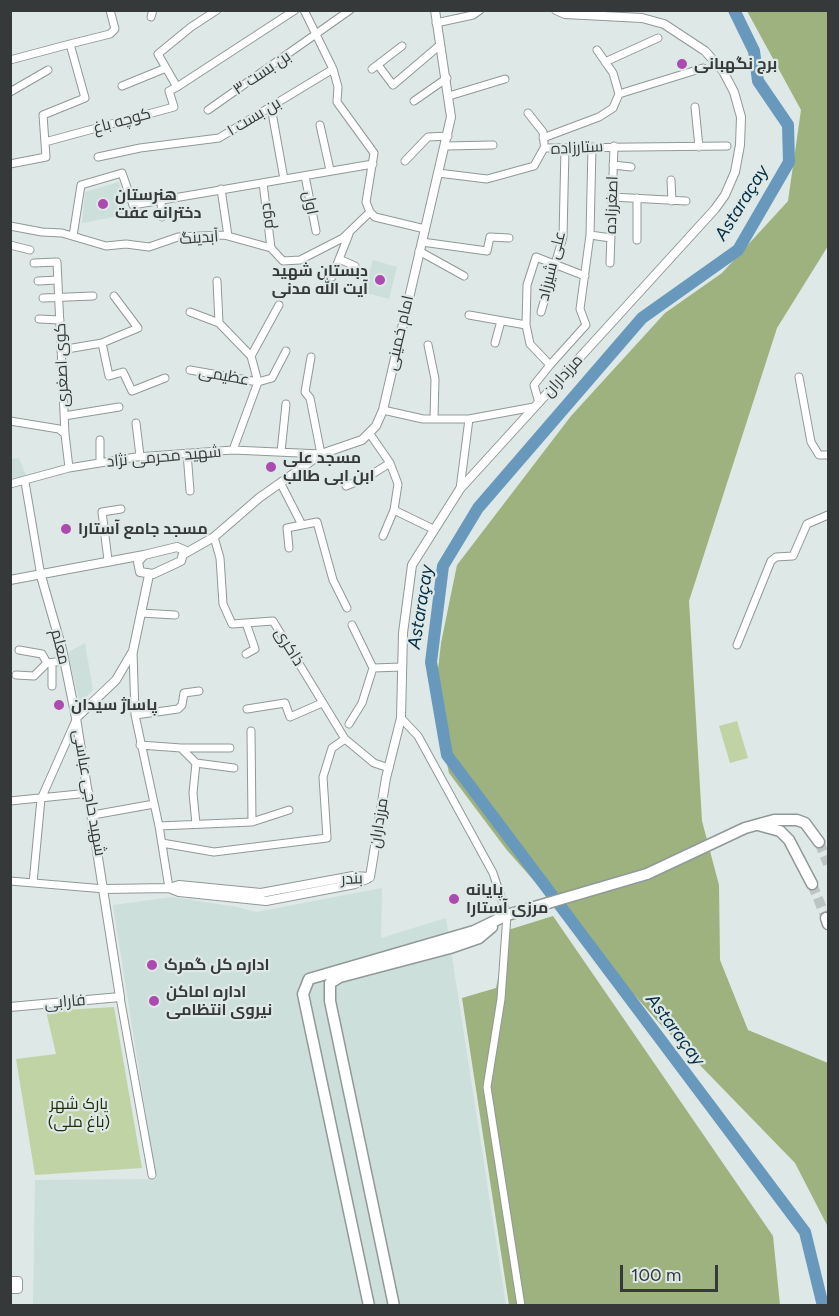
<!DOCTYPE html>
<html>
<head>
<meta charset="utf-8">
<style>
  body { margin:0 }
  #map { position:relative; width:839px; height:1316px; overflow:hidden; background:#dee8e6; font-family:Figtree,sans-serif }
  canvas { display:block }
  .frame { position:absolute; inset:0; border:12px solid #353939; pointer-events:none }
  .scale { position:absolute; left:620px; top:1265px; width:98px; height:27px; box-sizing:border-box; border:3px solid #353939; border-top:0; padding-left:8px; font-size:18px; line-height:21px; white-space:nowrap; color:#353939; -webkit-text-stroke:4px #dee8e6; paint-order:stroke }
</style>
</head>
<body>
<div id="map">
<canvas width="839" height="1316"></canvas>
<div class="frame"></div>
<div class="scale">100 m</div>
</div>
<script>
const c = document.querySelector('canvas').getContext('2d');
c.lineJoin = 'round';
function fillPath(path, color) { c.fillStyle = color; c.fill(path, 'evenodd'); }
const shape = rows => new Path2D(rows.map(r => 'M' + r).join(''));
function stroke(path, color, width, dash) { c.strokeStyle = color; c.lineWidth = width; c.lineCap = dash ? 'butt' : 'round'; c.setLineDash(dash || []); c.stroke(path); }
function drawText(font, color, halo, rows, align = 'center') {
  c.font = font + ' Figtree,Cairo,sans-serif'; c.lineWidth = 4.5; c.setLineDash([]); c.textBaseline = 'middle'; c.strokeStyle = halo; c.fillStyle = color; for (const [text, x, y, turn = 0] of rows) {
    c.save(); c.translate(x, y); c.rotate((+turn || 0) * Math.PI / 180); c.textAlign = isNaN(turn) ? turn : align; if (halo) c.strokeText(text, 0, 0); c.fillText(text, 0, 0); c.restore();
  }
}
fillPath(shape([
  [119,182,124,215,82,223,85,192],
  [373,260,397,267,389,299,363,292],
  [19,458,26,476,11,478,11,459],
  [85,643,93,690,80,703,68,656,70,651],
  [382,888,381,938,446,918,506,1305,33,1306,35,1180,156,1179,113,905,172,897,237,907,256,912]
]), '#ccdfdb');
fillPath(shape([
  [737,721,748,758,730,763,719,726],
  [114,1007,142,1168,35,1175,16,1059,56,1054,46,1011]
]), '#c0d3a4');
fillPath(shape([
  [747,11,828,11,828,246,777,328,689,601,702,821,719,885,720,960,748,1030,828,1063,828,1227,795,1163,660,1024,506,849,449,773,434,704,441,643,457,565,571,416,665,313,722,273,788,201,801,110],
  [553,916,773,1236,780,1305,509,1305,462,998,496,988,508,930]
]), '#9db27e');
stroke(shape([
  [734,10,754,51,758,81,788,125,789,162,738,250,642,318,478,508,443,566,431,662,447,755,805,1232,823,1306]
]), '#6899bd', 12);
stroke(shape([
  [819,842,828,864],
  [812,884,826,918]
]), '#bcc5c3', 10, [10, 5]);
const minor = shape([
  [217,10,191,27,158,54,177,87,295,10],
  [304,10,333,69,338,87,337,102,374,153,366,202,370,212,375,217,425,229],
  [151,17,153,10],
  [436,23,473,15,480,10],
  [70,44,110,34,115,29,110,10],
  [10,60,70,44,85,98,43,115,46,157,10,164],
  [605,62,658,38],
  [378,65,393,85,440,45],
  [372,69,402,46],
  [122,86,166,68],
  [10,92,48,70],
  [619,94,703,68],
  [449,96,505,79],
  [414,101,447,78],
  [271,107,284,179],
  [695,107,699,147],
  [208,110,350,10],
  [528,113,543,132,544,143],
  [320,125,330,170],
  [543,138,599,117,613,108,619,94,613,73,597,50],
  [45,142,174,107,169,91,177,87],
  [446,146,493,145],
  [544,148,727,146],
  [98,157,140,148,219,138,333,69],
  [405,161,428,137,448,136],
  [613,165,631,167],
  [438,173,487,179,534,166,544,148],
  [305,176,316,231],
  [671,180,672,201],
  [263,183,271,248],
  [221,189,228,236],
  [612,197,686,201],
  [637,198,637,240],
  [161,200,162,217],
  [10,226,42,232,62,233,106,246,126,244,149,247,178,237,224,235,271,248,283,261,300,260,343,238,370,212],
  [590,235,611,238],
  [73,236,81,185,122,173,133,205,373,164],
  [422,242,487,251,490,237,509,238],
  [10,245,30,250],
  [419,251,464,276],
  [339,259,355,266],
  [34,263,57,262,65,434,69,468],
  [610,263,614,146],
  [332,277,349,234],
  [38,281,58,280],
  [217,281,219,323],
  [43,298,93,296],
  [190,312,219,323,251,356,258,382,233,450],
  [541,312,563,237,565,148],
  [469,315,526,325],
  [39,319,60,320],
  [102,343,109,376,123,372,132,391,165,378],
  [495,343,501,321],
  [428,345,435,379,434,418],
  [61,350,102,343,138,328,114,296],
  [251,356,279,305],
  [550,365,586,325,580,309,590,235,592,147],
  [190,370,258,382,272,378,286,351],
  [799,377,811,442,819,455,828,455],
  [539,403,534,385,550,365,530,344,526,325,527,285,536,257,585,276],
  [383,410,423,419,469,419,534,407],
  [64,416,119,407],
  [10,421,59,429,65,434],
  [136,423,140,456],
  [370,434,390,463,398,484,394,510,433,529],
  [100,440,100,463],
  [281,452,286,404],
  [187,453,190,491],
  [25,482,41,576],
  [10,484,69,468,136,457,233,450,321,454,310,398,305,392,311,357],
  [281,484,302,525,317,522,333,580,347,608],
  [346,486,366,478,390,463],
  [460,489,469,419],
  [383,536,394,510],
  [214,537,220,558,223,604,232,624,273,621,345,739,374,763,389,768],
  [289,548,287,528,302,525],
  [108,560,102,512,121,509],
  [141,613,175,615],
  [352,625,373,668,402,667],
  [737,645,771,561,776,557,793,556,807,524,828,515],
  [19,650,42,654,47,663,64,661],
  [133,651,135,715,159,826,169,888],
  [246,654,255,649,246,623],
  [16,675,34,676,47,663],
  [52,686,52,663],
  [247,709,285,703,290,717,322,703],
  [135,715,178,709,182,705,184,693,199,691],
  [401,718,418,736,493,873,507,915,501,999,487,1087,521,1306],
  [349,724,362,703,373,668],
  [251,731,252,822],
  [140,745,181,748,196,763,234,768],
  [181,748,230,748],
  [10,801,89,793],
  [93,815,154,804],
  [196,824,193,793,196,763],
  [159,826,252,822,289,810],
  [162,843,214,852,327,838,323,777,332,748,345,739],
  [10,881,105,889],
  [33,883,41,799,76,720],
  [120,997,152,1175]
]);
const tertiary = shape([
  [177,547,184,550,181,561,153,574,140,572,138,562,144,555,177,547],
  [184,554,214,537,259,498,321,454,362,440,376,426,383,410,451,117,435,10],
  [10,580,144,555],
  [76,718,116,680,133,651,149,575],
  [370,877,386,778,401,718,403,633,412,565,460,489,715,209,725,195,735,172,740,145,741,117,734,92,723,71,705,51,664,24,642,18,565,14,556,10],
  [169,888,179,892,266,901,355,884,367,879],
  [105,889,169,888,179,885,261,893,353,876,370,877],
  [10,1007,120,997,76,718,62,649,41,576],
  [10,1281,18,1281,18,1289,10,1289]
]);
const primary = shape([
  [369,1306,303,994,309,979,474,931,507,915,548,903],
  [394,1306,330,1001,330,983,340,977,450,948,479,938,492,927]
]);
const trunk = shape([
  [758,825,780,831,789,840,812,884],
  [548,903,647,874,745,828,774,820,797,820,805,823,819,842],
  [826,918,828,924]
]);
stroke(minor, '#909997', 9);
stroke(tertiary, '#909997', 10);
stroke(primary, '#909997', 13);
stroke(trunk, '#909997', 13);
stroke(minor, '#fff', 7);
stroke(tertiary, '#fff', 8);
stroke(primary, '#fff', 10);
stroke(trunk, '#fff', 10);
for (const [x, y, r, color] of [
  [682,64,6,"#ac4ab0"],
  [103,204,6,"#ac4ab0"],
  [380,280,6,"#ac4ab0"],
  [271,467,6,"#ac4ab0"],
  [66,529,6,"#ac4ab0"],
  [59,705,6,"#ac4ab0"],
  [454,899,6,"#ac4ab0"],
  [152,965,6,"#ac4ab0"],
  [154,1001,6,"#ac4ab0"]
]) { const dot = new Path2D(); dot.arc(x, y, r, 0, 2 * Math.PI); c.fillStyle = color; c.fill(dot); stroke(dot, '#dee8e6', 2); }
drawText('bold 16px', '#353939', '#dee8e6', [
  ["برج نگهبانی",694,64],
  ["هنرستان",115,195],
  ["دخترانه عفت",115,213],
  ["دبستان شهید",368,271,"right"],
  ["آیت الله مدنی",368,289,"right"],
  ["مسجد علی",283,458],
  ["ابن ابی طالب",283,476],
  ["مسجد جامع آستارا",78,529],
  ["پاساژ سیدان",71,705],
  ["پایانه",466,890],
  ["مرزی آستارا",466,908],
  ["اداره کل گمرک",164,965],
  ["اداره اماکن",166,992],
  ["نیروی انتظامی",166,1010]
], 'left');
drawText('16px', '#353939', '#dee8e6', [
  ["بن بست ۳",262,73,-34],
  ["بن بست ۱",254,117,-31],
  ["کوچه باغ",122,121,-15],
  ["ستارزاده",577,148,-3],
  ["اول",310,203,79],
  ["اصغرزاده",612,205,-88],
  ["دوم",267,216,-97],
  ["آبدینگ",199,238,-4],
  ["علی شیرزاد",552,266,-76],
  ["امام خمینی",400,333,-77],
  ["کوی اصغری",62,365,-92],
  ["عظیمی",224,376,10],
  ["مرزداران",563,376,-48],
  ["شهید محرمی نژاد",164,457,-5],
  ["معلم",60,647,76],
  ["ذاکری",289,647,58],
  ["شهید حاجی عباسی",89,793,80],
  ["مرزداران",379,823,-81],
  ["بندر",352,879,-2],
  ["فارابی",65,1002,-5]
]);
drawText('16px', '#222f07', '#dee8e6', [
  ["پارک شهر",79,1104],
  ["(باغ ملی)",79,1122]
]);
drawText('italic 18px', '#032d46', '#dee8e6', [
  ["Astaraçay",742,203,-58],
  ["Astaraçay",421,607,-81],
  ["Astaraçay",675,1030,53]
]);
</script>
</body>
</html>
